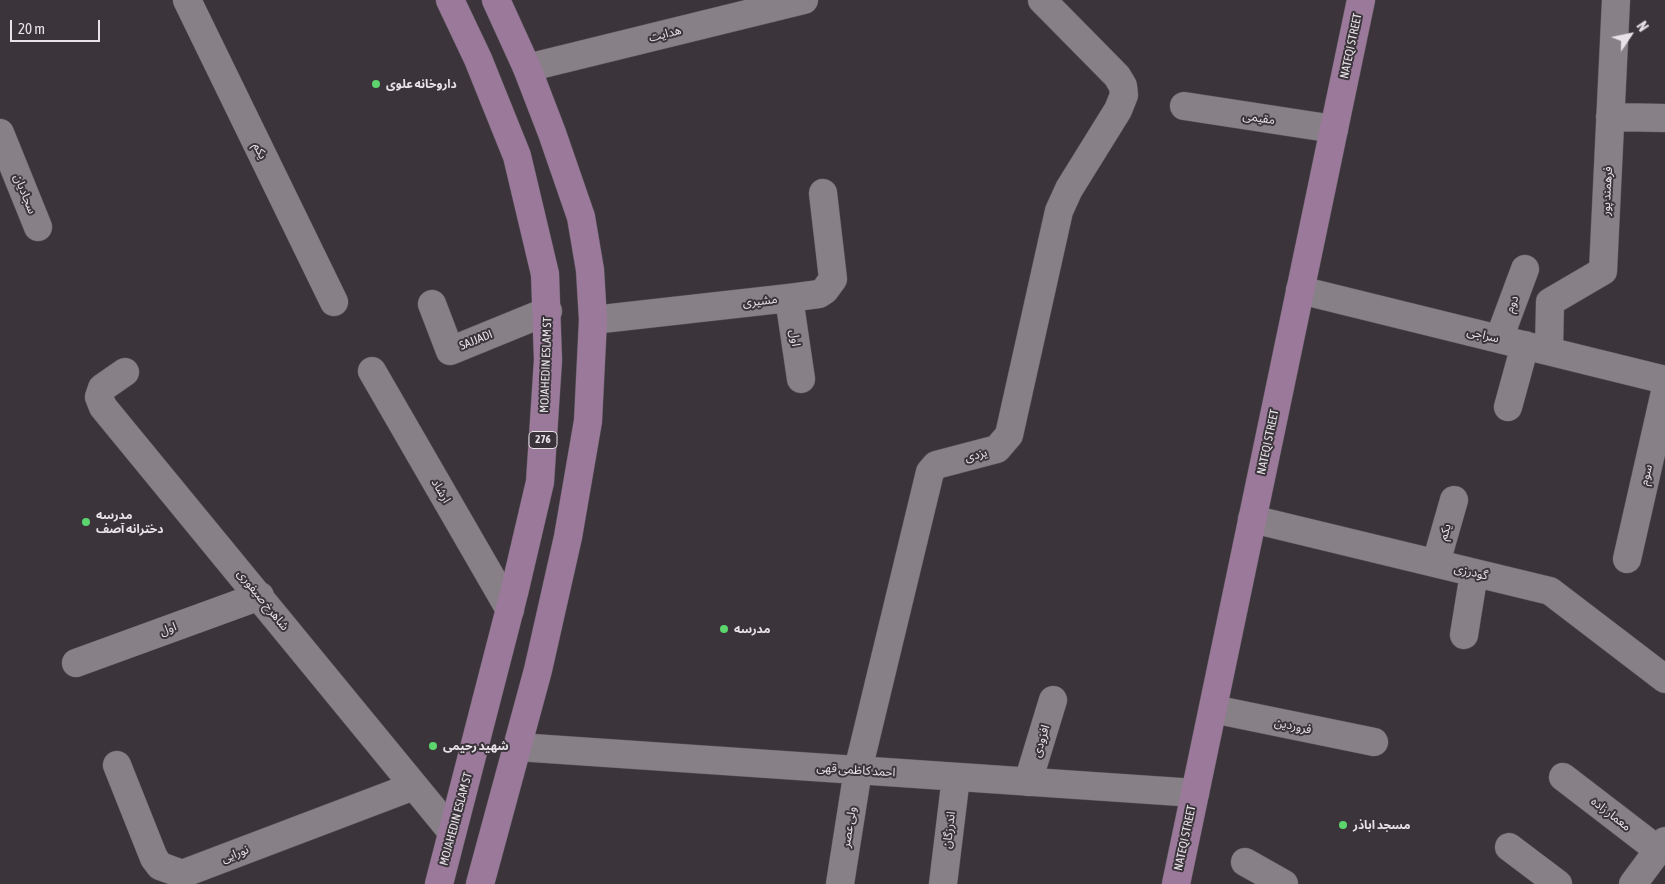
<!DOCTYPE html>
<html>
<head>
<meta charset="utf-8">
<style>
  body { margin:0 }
  #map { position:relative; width:1665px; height:884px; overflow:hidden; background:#3b353b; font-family:"Asap Condensed",sans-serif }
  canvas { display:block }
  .north { position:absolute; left:1605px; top:10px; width:50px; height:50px; -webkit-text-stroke:4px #3b353b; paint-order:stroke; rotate:56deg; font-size:14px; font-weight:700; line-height:20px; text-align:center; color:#e7e3e7 }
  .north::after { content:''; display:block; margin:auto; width:18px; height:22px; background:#e7e3e7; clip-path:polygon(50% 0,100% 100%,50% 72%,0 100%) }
  .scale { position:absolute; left:10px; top:20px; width:90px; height:22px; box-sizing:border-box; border:2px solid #e7e3e7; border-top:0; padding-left:6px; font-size:15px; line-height:18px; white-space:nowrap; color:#e7e3e7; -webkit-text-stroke:4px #3b353b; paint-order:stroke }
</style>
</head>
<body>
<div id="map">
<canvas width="1665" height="884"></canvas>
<div class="north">N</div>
<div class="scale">20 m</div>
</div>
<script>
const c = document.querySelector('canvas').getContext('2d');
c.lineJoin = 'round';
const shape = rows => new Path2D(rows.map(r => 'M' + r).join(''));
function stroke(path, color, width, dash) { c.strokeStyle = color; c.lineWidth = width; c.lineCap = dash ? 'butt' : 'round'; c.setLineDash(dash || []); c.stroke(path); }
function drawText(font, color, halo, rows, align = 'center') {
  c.font = font + ' "Asap Condensed","Noto Sans Arabic",sans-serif'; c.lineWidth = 4; c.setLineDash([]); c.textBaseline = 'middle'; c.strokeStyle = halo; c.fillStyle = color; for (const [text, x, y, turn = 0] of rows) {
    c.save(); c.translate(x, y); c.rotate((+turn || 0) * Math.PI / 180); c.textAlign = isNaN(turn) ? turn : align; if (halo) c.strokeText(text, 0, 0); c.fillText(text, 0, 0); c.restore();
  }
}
const minor = shape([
  [187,0,334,302],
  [527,68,804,0],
  [1184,106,1334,129],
  [1610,117,1665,118],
  [0,133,38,227],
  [1300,290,1665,380],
  [789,298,801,379],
  [432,304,450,351,548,311],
  [593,320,789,298,819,294,825,290,833,279,823,193],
  [1499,339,1525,269],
  [1549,351,1550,302,1603,271,1616,0],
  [372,371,510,610],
  [125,372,102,388,99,397,103,407,452,832],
  [1508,407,1525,345],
  [1252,519,1550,591,1665,679],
  [1627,559,1665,392],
  [1436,563,1454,500],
  [1464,635,1474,573],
  [76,663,260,596],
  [1213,709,1374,742],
  [518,747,1195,793],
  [117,765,154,858,160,866,182,874,414,786],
  [1563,777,1658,850],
  [1028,782,1053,700],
  [1509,847,1558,884],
  [1245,862,1284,884],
  [840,884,858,770,930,472,936,465,997,449,1009,435,1059,211,1069,189,1118,110,1124,95,1123,86,1117,76,1042,0],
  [943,884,956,777],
  [1633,884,1665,841]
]);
const major = shape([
  [439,884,514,593,540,482,548,360,545,274,517,156,478,59,450,0],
  [480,884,538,670,568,537,588,421,593,320,590,270,581,217,552,133,527,68,496,0],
  [1176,884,1361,0]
]);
stroke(minor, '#595459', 29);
stroke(major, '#595459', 29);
stroke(minor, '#878087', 28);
stroke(major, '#9b799b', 28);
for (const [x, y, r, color] of [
  [376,84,5,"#5cd56d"],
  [86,522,5,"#5cd56d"],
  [724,629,5,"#5cd56d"],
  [433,746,5,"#5cd56d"],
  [1343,825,5,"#5cd56d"]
]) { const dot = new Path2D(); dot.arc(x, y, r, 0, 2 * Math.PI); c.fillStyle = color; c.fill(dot); stroke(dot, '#3b353b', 2); }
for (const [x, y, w] of [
  [543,440,28]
]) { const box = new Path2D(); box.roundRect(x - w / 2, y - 8.5, w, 17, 4); c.fillStyle = '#3b353b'; c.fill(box); stroke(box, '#e7e3e7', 1); }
drawText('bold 11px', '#e7e3e7', null, [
  ["276",543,440]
]);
drawText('12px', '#e7e3e7', '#3b353b', [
  ["هدایت",665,34,-14],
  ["NATEQI STREET",1351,46,-78],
  ["مقیمی",1259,118,9],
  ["یکم",260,151,64],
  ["فرهمند پور",1607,191,-87],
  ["سجادیان",25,194,68],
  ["مشیری",760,301,-6],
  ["دوم",1512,304,-69],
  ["سراجی",1483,335,14],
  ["اول",795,338,82],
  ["SAJJADI",476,340,-22],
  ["MOJAHEDIN ESLAM ST",546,365,-88],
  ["NATEQI STREET",1268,442,-78],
  ["یزدی",976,455,-15],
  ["سوم",1646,475,-77],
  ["ارشاد",441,491,60],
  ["یکم",1445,532,-74],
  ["گودرزی",1471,572,13],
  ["شاهرخ صیفوری",263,600,51],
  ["اول",168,629,-20],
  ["فروردین",1293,726,12],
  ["افزودی",1041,741,-73],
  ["احمد کاظمی قهی",856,770,4],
  ["معمار زاده",1611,814,38],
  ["MOJAHEDIN ESLAM ST",456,819,-75],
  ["ولی عصر",849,827,-81],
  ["اندرزگان",949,830,-83],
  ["NATEQI STREET",1185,838,-78],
  ["نورایی",235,854,-21]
]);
drawText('bold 12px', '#e7e3e7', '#3b353b', [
  ["داروخانه علوی",386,84],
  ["مدرسه",96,515],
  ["دخترانه آصف",96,529],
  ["مدرسه",734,629],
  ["شهید رحیمی",443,746],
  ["مسجد اباذر",1353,825]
], 'left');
</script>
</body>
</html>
